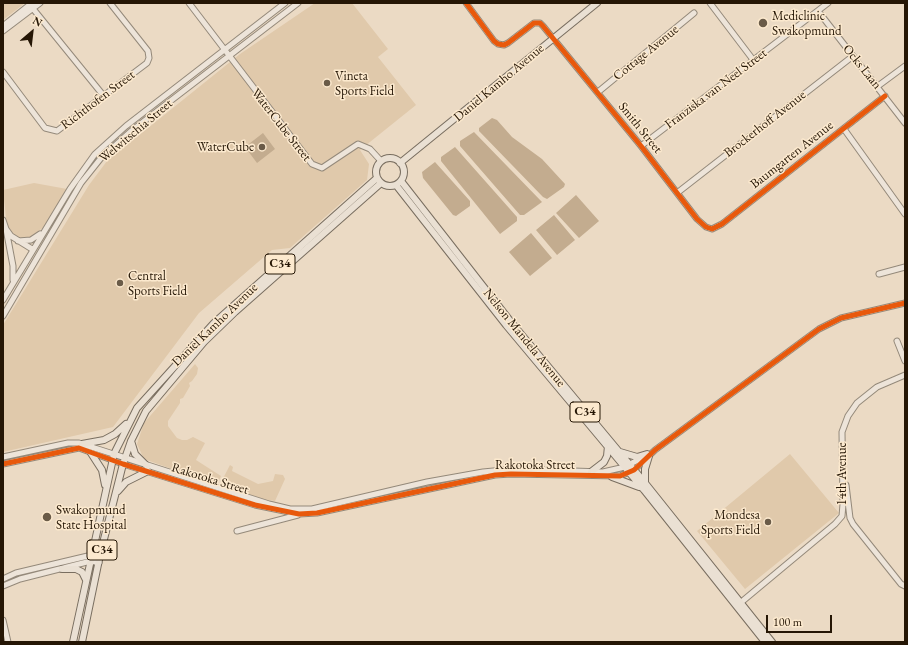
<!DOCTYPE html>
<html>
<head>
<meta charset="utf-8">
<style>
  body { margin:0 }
  #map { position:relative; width:908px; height:645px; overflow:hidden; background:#ebdac4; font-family:"EB Garamond",serif }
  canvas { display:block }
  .frame { position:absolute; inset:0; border:4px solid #251605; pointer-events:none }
  .north { position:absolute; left:12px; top:12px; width:40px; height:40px; -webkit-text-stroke:3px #fce9ce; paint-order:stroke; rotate:28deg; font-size:11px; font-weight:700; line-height:16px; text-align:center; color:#251605 }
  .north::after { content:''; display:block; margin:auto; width:14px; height:18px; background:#251605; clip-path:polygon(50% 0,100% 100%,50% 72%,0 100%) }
  .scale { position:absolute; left:766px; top:615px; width:66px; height:18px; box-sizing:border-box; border:2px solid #251605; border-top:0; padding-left:5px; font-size:12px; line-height:14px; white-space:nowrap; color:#251605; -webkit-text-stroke:3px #fce9ce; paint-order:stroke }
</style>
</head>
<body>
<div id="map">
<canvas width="908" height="645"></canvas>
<div class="frame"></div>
<div class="north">N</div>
<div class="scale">100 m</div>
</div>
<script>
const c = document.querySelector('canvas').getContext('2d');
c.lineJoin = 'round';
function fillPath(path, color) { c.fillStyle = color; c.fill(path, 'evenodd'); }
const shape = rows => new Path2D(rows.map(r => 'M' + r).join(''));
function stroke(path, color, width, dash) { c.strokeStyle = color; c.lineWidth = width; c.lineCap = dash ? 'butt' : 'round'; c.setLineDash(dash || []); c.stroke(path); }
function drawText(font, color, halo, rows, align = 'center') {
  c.font = font + ' "EB Garamond",serif'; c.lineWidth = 3; c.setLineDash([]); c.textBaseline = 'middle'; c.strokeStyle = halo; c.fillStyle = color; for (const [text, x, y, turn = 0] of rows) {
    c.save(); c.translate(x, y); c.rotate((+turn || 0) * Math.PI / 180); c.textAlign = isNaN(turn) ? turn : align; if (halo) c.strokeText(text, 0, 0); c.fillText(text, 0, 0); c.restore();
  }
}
fillPath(shape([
  [3,3,25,3,3,20],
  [315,3,352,3,388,49,378,57,416,105,360,150,369,164,367,180,290,248,272,250,199,313,113,427,3,452,3,325,89,185,107,161,240,54],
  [34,183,67,189,44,227,29,238,18,239,7,227,3,190],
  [195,364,198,368,197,374,192,381,189,383,190,386,183,398,180,399,180,403,168,421,168,426,177,438,182,440,187,440,193,437,205,443,196,460,221,476,217,485,144,459,137,444,144,423],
  [790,454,839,513,745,589,697,531],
  [230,465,233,467,232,471,258,484,273,481,275,474,283,475,285,479,275,501,260,499,219,486]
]), '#e0c9ab');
fillPath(shape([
  [492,118,497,120,512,137,542,159,565,184,564,187,547,199,543,197,479,131,479,128],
  [474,132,542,202,524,215,520,215,460,146,460,141],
  [263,133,275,149,257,163,245,147],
  [455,147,517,217,517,221,500,234,441,161,441,157],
  [435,162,470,201,470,206,456,216,453,215,423,178,422,172],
  [576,195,599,221,579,238,556,213],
  [554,215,575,240,557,255,536,230],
  [531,233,552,258,530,276,509,252]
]), '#c3ac8f');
const minor = shape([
  [189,3,312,164,322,168,358,144,370,149,381,161],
  [466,3,494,41,498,44,504,45,508,43,534,23,540,23,543,26,641,146,697,219,706,227,712,229,722,224,885,96],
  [710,3,754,61],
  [30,5,103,95],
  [818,11,905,123],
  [3,26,32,3],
  [3,31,40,3],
  [3,72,45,128,57,131,147,63,149,58,148,51,110,3],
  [878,86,905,66],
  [598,92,694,13],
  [844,129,905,214],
  [641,146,828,3],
  [677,193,853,56],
  [3,220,6,229,11,236,32,249],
  [6,229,13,266,13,280],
  [18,241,31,240,40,234],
  [879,274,905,267],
  [3,300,70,189,95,154,126,126,285,3],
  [3,316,81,183,101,158,130,132,298,3],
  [897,341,905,361],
  [3,457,68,443,79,443,269,504,290,509,312,509,427,482,483,472,514,469,603,472,625,467,643,457],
  [3,464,79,448,123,464,255,505,299,514,317,513,495,475,511,474,620,476,634,470,655,450,819,329,841,318,905,303],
  [846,485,850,518,853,524,901,584,905,586],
  [237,531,298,515],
  [3,579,16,573,92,555,100,557],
  [3,586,20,579,91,561,99,563],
  [739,604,835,524,842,516,843,504,842,432,848,416,857,403,877,387,905,375],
  [3,620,8,642]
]);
const major = shape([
  '376 172a14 14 0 1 1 28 0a14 14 0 1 1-28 0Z',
  [400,163,597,3],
  [401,181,511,322,645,483,772,642],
  [396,185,506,325,644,490,765,642],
  [131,441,135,454,147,466],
  [82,444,104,440,115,434,126,424],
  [620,452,637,457,647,454],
  [91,453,102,470,105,485],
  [591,472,604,462,607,456,608,446],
  [612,477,639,487],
  [645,483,645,469,649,456],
  [118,491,126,482,148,471],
  [62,569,76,569,82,572,86,580],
  [73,642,114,454,137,408,214,323,377,178],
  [82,642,100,555,123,464,131,441,146,411,204,342,235,312,381,183]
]);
stroke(minor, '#94897a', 7);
stroke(major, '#796e60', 8);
stroke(minor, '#ede4d9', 5);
stroke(major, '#eae0d3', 6);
stroke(shape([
  [466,3,494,41,498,44,504,45,508,43,534,23,540,23,543,26,641,146,697,219,706,227,712,229,722,224,885,96],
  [3,464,79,448,123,464,255,505,299,514,317,513,495,475,511,474,620,476,634,470,655,450,819,329,841,318,905,303]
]), '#e8590c', 5);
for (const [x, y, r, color] of [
  [763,23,5,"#6a5b48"],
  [327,83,4,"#6a5b48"],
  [262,147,4,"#6a5b48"],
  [120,283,4,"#6a5b48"],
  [47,517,5,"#6a5b48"],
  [768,522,4,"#6a5b48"]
]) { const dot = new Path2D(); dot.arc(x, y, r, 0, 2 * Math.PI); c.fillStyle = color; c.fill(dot); stroke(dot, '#fce9ce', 1.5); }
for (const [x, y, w] of [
  [280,264,30],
  [585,412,30],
  [102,550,30]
]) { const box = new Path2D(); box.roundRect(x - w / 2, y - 10, w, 20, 3); c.fillStyle = '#fce9ce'; c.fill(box); stroke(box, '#251605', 1); }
drawText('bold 12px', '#251605', null, [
  ["C34",280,264],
  ["C34",585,412],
  ["C34",102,550]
]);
drawText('13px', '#251605', '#fce9ce', [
  ["Mediclinic",772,16],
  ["Swakopmund",772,31],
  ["Vineta",335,76],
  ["Sports Field",335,91],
  ["WaterCube",254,147,"right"],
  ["Central",128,276],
  ["Sports Field",128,291],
  ["Swakopmund",56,510],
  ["State Hospital",56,525],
  ["Mondesa",760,515,"right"],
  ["Sports Field",760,530,"right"]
], 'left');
drawText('13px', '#251605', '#fce9ce', [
  ["Cottage Avenue",646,53,-39],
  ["Ocks Laan",862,67,51],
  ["Daniel Kamho Avenue",499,83,-40],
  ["Franziska van Neel Street",716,89,-37],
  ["Richthofen Street",98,100,-37],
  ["Brockerhoff Avenue",765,124,-38],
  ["WaterCube Street",281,125,52],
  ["Smith Street",640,128,51],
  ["Welwitschia Street",136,131,-40],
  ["Baumgarten Avenue",792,155,-38],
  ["Daniel Kamho Avenue",215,325,-44],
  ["Nelson Mandela Avenue",524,338,51],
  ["Rakotoka Street",535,465],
  ["14th Avenue",842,474,-90],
  ["Rakotoka Street",210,479,17]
]);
</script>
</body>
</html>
